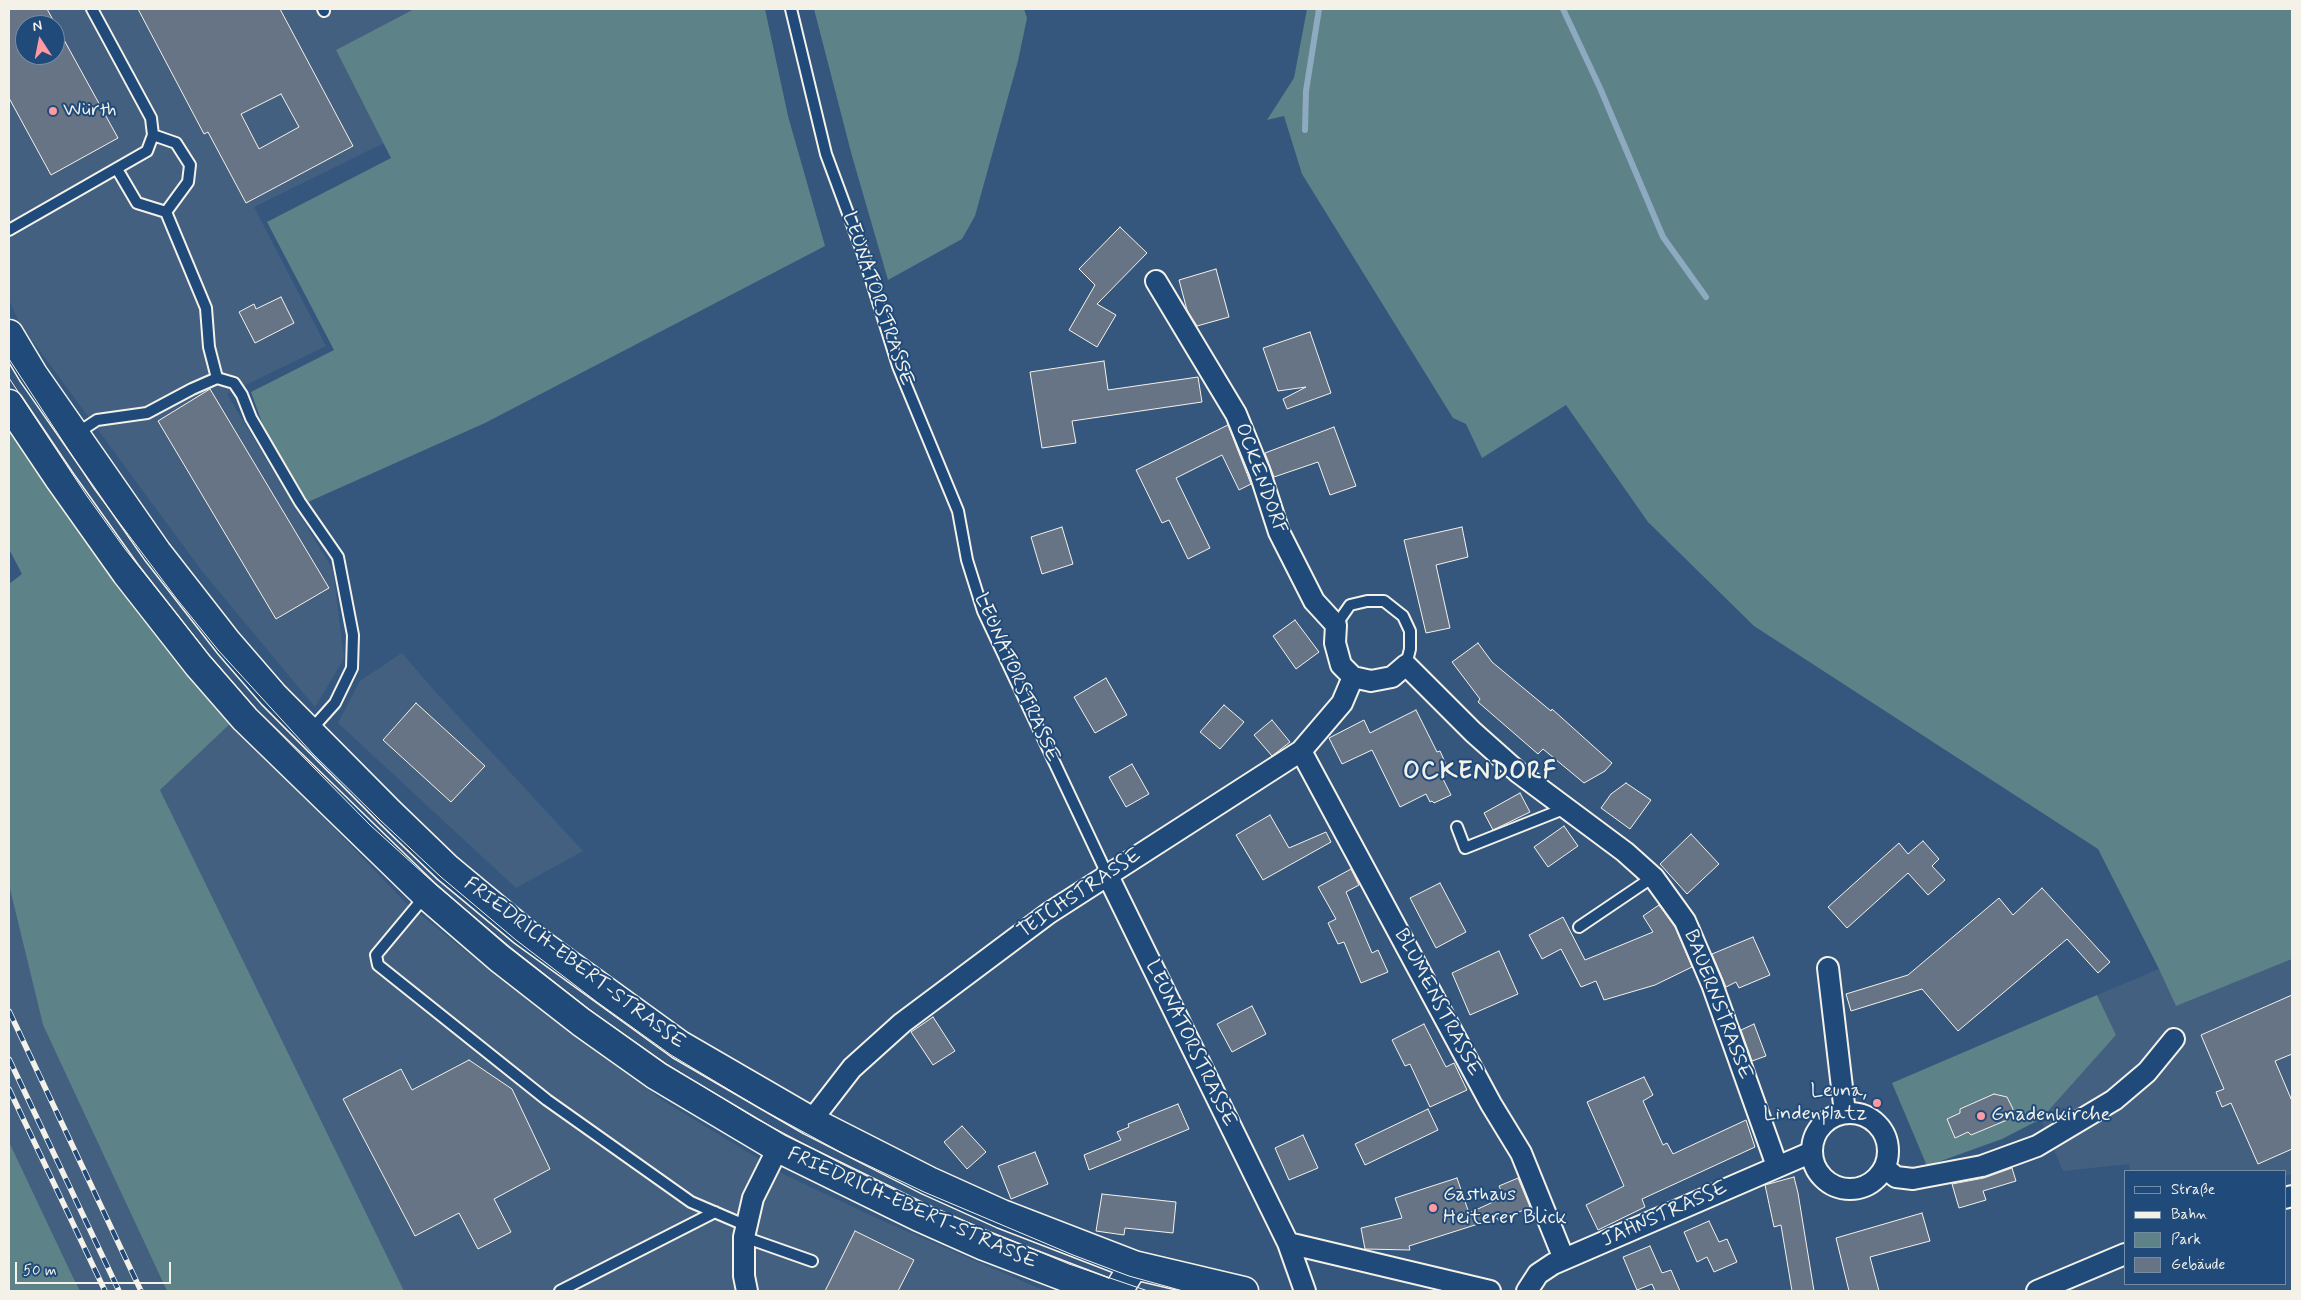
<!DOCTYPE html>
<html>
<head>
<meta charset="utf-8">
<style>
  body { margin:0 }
  #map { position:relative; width:2301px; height:1300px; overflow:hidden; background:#35577e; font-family:Mynerve,sans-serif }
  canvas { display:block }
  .frame { position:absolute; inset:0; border:10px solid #f4f1e8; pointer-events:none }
  .legend { position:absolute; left:2124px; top:1170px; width:162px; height:115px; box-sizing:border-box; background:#1f4a7a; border:1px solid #748da6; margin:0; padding:6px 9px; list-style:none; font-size:15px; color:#f4f1e8 }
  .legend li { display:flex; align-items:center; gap:10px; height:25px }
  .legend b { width:25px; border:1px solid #748da6 }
  .north { position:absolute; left:15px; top:15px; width:50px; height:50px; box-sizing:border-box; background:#1f4a7a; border:1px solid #748da6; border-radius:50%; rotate:349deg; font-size:14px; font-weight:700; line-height:20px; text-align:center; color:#f4f1e8 }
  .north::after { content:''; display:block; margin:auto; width:18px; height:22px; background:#ff9aa2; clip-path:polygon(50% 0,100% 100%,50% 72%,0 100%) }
  .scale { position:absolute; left:15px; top:1262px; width:156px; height:22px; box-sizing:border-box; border:2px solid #f4f1e8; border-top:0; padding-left:6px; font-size:15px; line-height:18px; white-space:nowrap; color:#f4f1e8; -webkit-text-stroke:4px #1f4a7a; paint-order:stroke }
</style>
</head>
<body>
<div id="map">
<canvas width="2301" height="1300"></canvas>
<div class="frame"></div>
<ul class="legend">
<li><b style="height:6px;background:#1f4a7a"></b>Straße</li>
<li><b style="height:6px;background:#f4f1e8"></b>Bahn</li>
<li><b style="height:14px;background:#5d8287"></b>Park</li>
<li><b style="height:14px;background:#677486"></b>Gebäude</li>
</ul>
<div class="north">N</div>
<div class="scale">50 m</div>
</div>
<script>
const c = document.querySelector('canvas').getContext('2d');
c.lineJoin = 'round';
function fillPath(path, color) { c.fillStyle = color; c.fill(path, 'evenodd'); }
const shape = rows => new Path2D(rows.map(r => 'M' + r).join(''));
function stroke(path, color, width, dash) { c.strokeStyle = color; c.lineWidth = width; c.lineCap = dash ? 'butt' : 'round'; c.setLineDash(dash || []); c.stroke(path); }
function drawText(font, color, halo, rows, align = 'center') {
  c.font = font + ' Mynerve,sans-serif'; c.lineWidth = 4; c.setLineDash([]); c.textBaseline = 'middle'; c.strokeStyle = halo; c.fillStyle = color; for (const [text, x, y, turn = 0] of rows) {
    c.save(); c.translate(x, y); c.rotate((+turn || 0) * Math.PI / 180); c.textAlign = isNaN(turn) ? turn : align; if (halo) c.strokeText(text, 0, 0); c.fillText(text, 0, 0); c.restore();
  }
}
fillPath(shape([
  [9,9,414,9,336,50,384,143,254,207,326,346,227,394,333,570,344,658,315,707,202,571,20,324,9,300],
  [25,25,55,25,55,55,25,55],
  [402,653,432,688,583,851,516,888,338,723,360,681],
  [232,722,405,902,500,979,662,1100,785,1175,874,1217,1045,1291,404,1291,160,790],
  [9,885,43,1025,167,1291,80,1291,9,1143],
  [2292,959,2292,1174,2285,1176,2285,1171,2130,1171,2129,1164,2063,1171,2041,1119,2116,1035,2097,995,2159,969,2176,1005]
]), '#446080');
fillPath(shape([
  [414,9,765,9,788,116,825,246,485,423,308,502,265,431,251,392,334,350,267,222,391,158,336,50],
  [814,9,1024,9,1027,18,1018,61,975,216,962,239,888,280,852,156],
  [1307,9,2292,9,2292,959,2176,1006,2159,969,2098,849,1754,626,1648,522,1566,405,1482,458,1466,424,1453,418,1302,174,1284,116,1267,120,1294,78],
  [9,427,99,555,232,722,160,790,404,1291,167,1291,43,1025,9,885,9,584,22,574,9,549],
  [2097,995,2116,1035,2041,1119,2002,1139,1927,1166,1892,1083],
  [9,1142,72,1275,80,1291,9,1291]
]), '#5d8287');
stroke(shape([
  [1563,9,1600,88,1663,237,1706,297],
  [1305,130,1306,91,1319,9]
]), '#8daac0', 6);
const building = shape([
  [9,9,47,9,118,138,51,175,9,98,9,9],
  [25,25,55,25,55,55,25,55,25,25],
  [138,9,280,9,353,146,246,203,208,132,204,134,138,9],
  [281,94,299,127,259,149,241,114,281,94],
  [1120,227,1147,253,1097,304,1116,315,1097,347,1069,330,1095,285,1079,269,1120,227],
  [1216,269,1229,317,1197,326,1187,310,1179,280,1216,269],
  [281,297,294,323,255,343,239,312,254,304,256,309,281,297],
  [1310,332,1331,393,1287,409,1283,399,1306,387,1278,391,1263,348,1310,332],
  [1104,361,1108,390,1198,377,1202,402,1072,421,1076,443,1042,448,1030,372,1104,361],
  [210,389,329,588,276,619,158,421,210,389],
  [1228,425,1251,484,1239,490,1222,455,1176,478,1210,548,1188,559,1169,520,1162,523,1136,470,1228,425],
  [1334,427,1356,486,1330,495,1318,462,1274,477,1265,453,1334,427],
  [1062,527,1073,564,1042,574,1031,537,1062,527],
  [1462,527,1468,557,1436,565,1450,628,1426,633,1404,540,1462,527],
  [1295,620,1319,652,1296,669,1273,636,1295,620],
  [1478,643,1492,662,1551,711,1552,709,1612,763,1605,771,1584,783,1543,749,1538,754,1478,702,1480,699,1452,662,1478,643],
  [1106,678,1127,715,1095,733,1074,697,1106,678],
  [416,703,485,766,451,802,383,740,416,703],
  [1224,705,1244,722,1220,749,1200,732,1224,705],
  [1416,710,1437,752,1440,751,1450,773,1442,777,1451,795,1434,803,1432,801,1430,802,1426,794,1400,807,1372,750,1342,764,1329,738,1364,720,1370,733,1416,710],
  [1272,720,1290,742,1272,756,1254,735,1272,720],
  [1132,764,1149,794,1126,807,1109,777,1132,764],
  [1626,783,1651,800,1630,829,1601,808,1611,794,1626,783],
  [1520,793,1530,812,1493,830,1484,813,1520,793],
  [1270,815,1289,848,1326,832,1331,842,1263,880,1236,835,1270,815],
  [1564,826,1578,846,1548,867,1534,847,1564,826],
  [1691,834,1719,864,1687,894,1660,864,1691,834],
  [1923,841,1939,859,1932,866,1945,880,1928,895,1908,873,1847,928,1828,907,1899,843,1908,854,1923,841],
  [1351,869,1359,885,1346,892,1372,953,1378,950,1388,972,1361,983,1344,942,1338,944,1328,923,1336,919,1318,887,1351,869],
  [1440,883,1466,932,1436,948,1410,898,1440,883],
  [2042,888,2110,962,2098,973,2067,939,1958,1031,1922,989,1851,1011,1846,994,1908,975,1999,898,2013,915,2042,888],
  [1659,905,1675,927,1692,967,1655,985,1604,1000,1596,981,1581,987,1561,949,1542,959,1529,935,1563,917,1585,960,1653,932,1643,916,1659,905],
  [1753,937,1770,975,1739,988,1736,982,1726,987,1712,954,1753,937],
  [1499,951,1518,994,1470,1015,1452,973,1499,951],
  [2292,995,2292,1054,2275,1061,2292,1101,2292,1149,2258,1164,2231,1103,2222,1107,2216,1092,2224,1089,2201,1035,2292,995],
  [1252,1006,1266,1034,1232,1052,1217,1024,1252,1006],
  [933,1017,955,1051,933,1065,911,1032,933,1017],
  [1424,1024,1446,1067,1454,1063,1467,1090,1430,1107,1410,1064,1405,1066,1392,1040,1424,1024],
  [1754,1024,1766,1056,1752,1061,1741,1030,1754,1024],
  [469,1060,512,1089,550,1169,494,1199,511,1232,478,1249,459,1213,415,1236,343,1099,401,1069,412,1090,469,1060],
  [1644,1077,1653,1095,1643,1101,1663,1145,1667,1143,1673,1154,1746,1120,1755,1147,1642,1199,1645,1207,1598,1230,1586,1205,1624,1186,1587,1102,1644,1077],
  [1994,1094,2007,1097,2013,1109,2007,1120,1971,1135,1968,1132,1955,1138,1947,1119,1960,1113,1960,1109,1994,1094],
  [1178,1104,1189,1129,1089,1170,1084,1155,1121,1140,1117,1132,1129,1127,1128,1124,1178,1104],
  [1428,1109,1438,1130,1365,1165,1355,1144,1428,1109],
  [962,1126,986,1152,967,1169,944,1142,962,1126],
  [1303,1135,1318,1168,1289,1180,1275,1148,1303,1135],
  [1035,1152,1048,1184,1011,1199,998,1166,1035,1152],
  [2012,1168,2016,1181,1983,1191,1986,1200,1959,1208,1952,1184,1984,1178,2012,1168],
  [1794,1177,1798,1193,1814,1291,1792,1291,1781,1225,1774,1227,1765,1185,1794,1177],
  [1457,1178,1469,1213,1504,1197,1499,1186,1518,1178,1530,1207,1499,1221,1497,1218,1409,1246,1410,1250,1365,1249,1361,1228,1402,1218,1395,1198,1457,1178],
  [1102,1194,1176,1202,1173,1233,1125,1228,1124,1235,1096,1231,1102,1194],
  [1922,1213,1930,1241,1870,1257,1879,1291,1849,1291,1836,1238,1922,1213],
  [1709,1221,1719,1242,1727,1239,1737,1262,1714,1272,1707,1257,1697,1262,1684,1232,1709,1221],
  [855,1231,914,1260,898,1291,825,1291,855,1231],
  [1650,1246,1662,1273,1671,1270,1680,1291,1655,1291,1652,1284,1637,1290,1623,1257,1650,1246]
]);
fillPath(building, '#677486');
stroke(building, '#f4f1e8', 1);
const lane = shape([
  [323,9,324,11],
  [791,9,826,154,863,254,898,366,958,511,967,560,983,611,1107,874],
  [153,135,176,143,190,165,188,182,166,212,206,308,209,347,217,378],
  [117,169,137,203,166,212],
  [9,230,147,151,153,135,151,118,92,9],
  [76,434,97,420,147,413,192,389,217,378,234,383,242,395,251,418,300,502,338,557,353,635,352,668,335,703,310,731],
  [1336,625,1350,605,1367,601,1384,601,1403,616,1410,631,1410,649,1406,665],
  [1457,827,1465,848,1566,808],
  [426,895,376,955,378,965,547,1100,691,1202,747,1226],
  [1579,927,1653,877],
  [744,1237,812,1261],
  [560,1291,715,1212]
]);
const street = shape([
  [1156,281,1236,414,1260,473,1279,532,1314,601,1336,625,1335,643,1341,665,1353,677,1371,681,1392,677,1406,665,1473,732,1519,773,1625,852,1654,878,1685,921,1712,984,1777,1166],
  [1301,751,1491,1104,1521,1153,1564,1259],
  [1107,874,1288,1243,1305,1291],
  [1828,968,1845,1113],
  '1812 1151a38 38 0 1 1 76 0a38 38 0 1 1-76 0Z',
  [811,1121,852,1068,902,1023,1049,913,1301,751,1342,703,1353,677],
  [1885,1168,1896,1177,1913,1179,1982,1166,2037,1146,2114,1100,2147,1072,2174,1039],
  [2285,1198,2292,1196],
  [1288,1243,1490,1291],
  [747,1291,744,1276,744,1237,753,1198,778,1148],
  [1527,1291,1538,1274,1553,1264,1812,1152],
  [2037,1291,2125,1254]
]);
const secondary = shape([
  [9,334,33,374,157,552,228,643,273,695,390,813,447,868,524,932,680,1045,811,1121,929,1181,1002,1214,1134,1265,1244,1291],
  [9,404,60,480,126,573,198,665,245,719,426,895,499,958,581,1022,657,1076,778,1148,919,1217,984,1246,1102,1291],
  [1118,1291,1134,1265]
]);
stroke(lane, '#f4f1e8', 14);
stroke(street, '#f4f1e8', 24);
stroke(secondary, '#f4f1e8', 31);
stroke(lane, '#1f4a7a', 10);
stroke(street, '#1f4a7a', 20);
stroke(secondary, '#1f4a7a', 28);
stroke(shape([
  [9,359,94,489,176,598,218,650,313,754,380,820,441,877,516,940,597,1002,671,1055,761,1109,844,1154,924,1192,1073,1255,1129,1276,1183,1291],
  [9,378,87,496,125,549,210,656,256,709,370,825,435,884,510,947,590,1010,665,1063,755,1118,840,1163,921,1203,1069,1264,1148,1291]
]), '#f4f1e8', 1);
const rail = shape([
  [9,1011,141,1291],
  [9,1059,119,1291],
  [9,1089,105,1291]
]);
stroke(rail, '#f4f1e8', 5.5);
stroke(rail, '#1f4a7a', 4, [11]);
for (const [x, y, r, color] of [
  [53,111,5,"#ff9aa2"],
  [1877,1103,5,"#ff9aa2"],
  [1981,1116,5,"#ff9aa2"],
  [1433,1208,5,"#ff9aa2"]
]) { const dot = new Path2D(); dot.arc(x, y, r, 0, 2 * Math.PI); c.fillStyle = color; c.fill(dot); stroke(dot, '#1f4a7a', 2); }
drawText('20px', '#f4f1e8', '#1f4a7a', [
  ["Würth",63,111],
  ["Leuna,",1867,1092,"right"],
  ["Lindenplatz",1867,1115,"right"],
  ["Gnadenkirche",1991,1116],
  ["Gasthaus",1443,1196],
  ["Heiterer Blick",1443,1219]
], 'left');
drawText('20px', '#f4f1e8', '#1f4a7a', [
  ["LEUNATORSTRASSE",877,299,71],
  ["OCKENDORF",1260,479,70],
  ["LEUNATORSTRASSE",1016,678,66],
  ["TEICHSTRASSE",1080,894,-34],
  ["FRIEDRICH-EBERT-STRASSE",574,964,37],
  ["BLUMENSTRASSE",1437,1003,62],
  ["BAUERNSTRASSE",1717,1005,69],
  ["LEUNATORSTRASSE",1190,1044,64],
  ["FRIEDRICH-EBERT-STRASSE",912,1209,24],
  ["JAHNSTRASSE",1665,1215,-24]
]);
c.letterSpacing = '1px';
drawText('bold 25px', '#f4f1e8', '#1f4a7a', [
  ["OCKENDORF",1480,773]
]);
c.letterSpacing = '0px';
</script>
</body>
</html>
